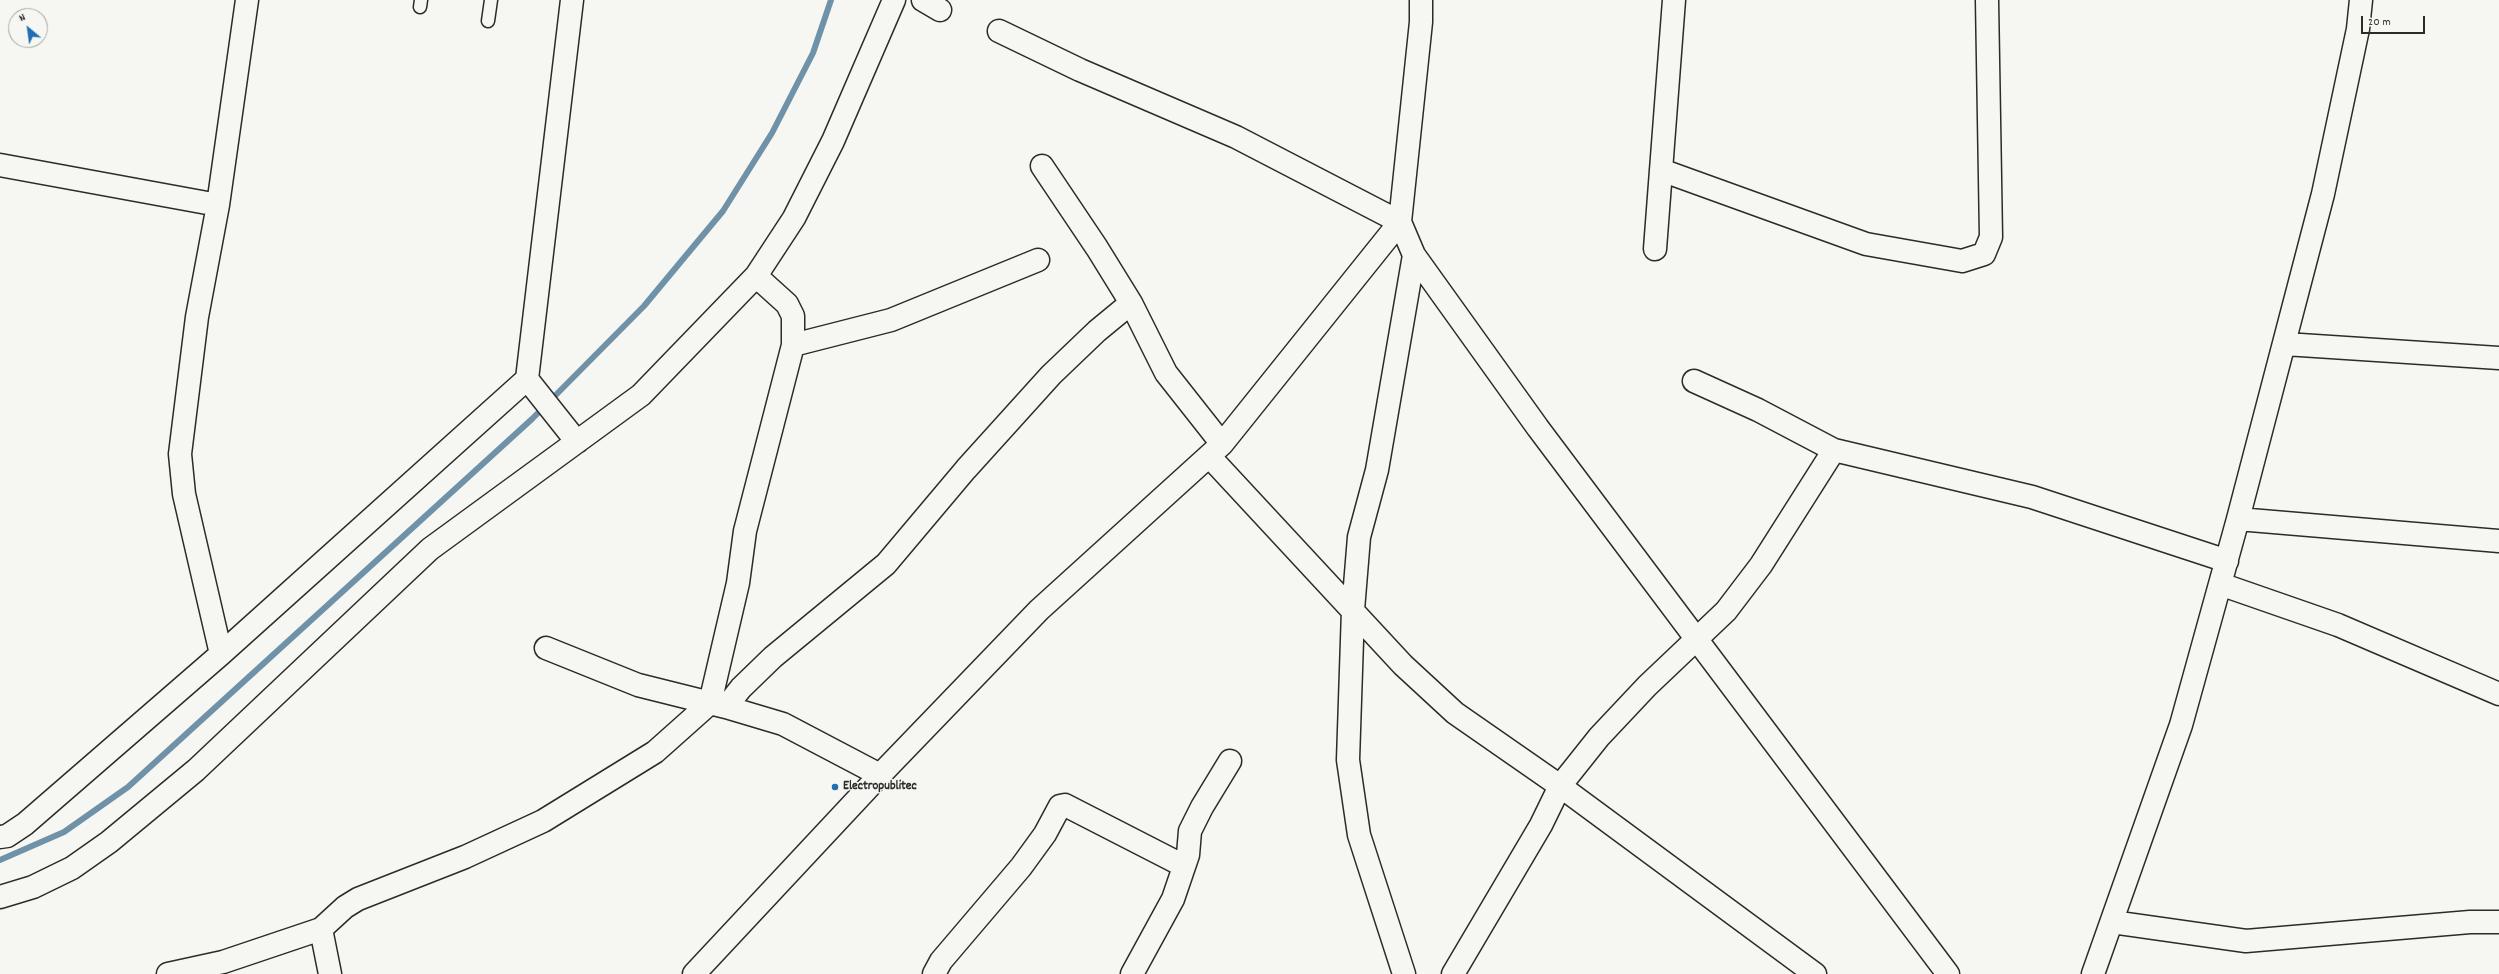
<!DOCTYPE html>
<html>
<head>
<meta charset="utf-8">
<style>
  body { margin:0 }
  #map { position:relative; width:2499px; height:974px; overflow:hidden; background:#f6f6f2; font-family:Dekko,sans-serif }
  canvas { display:block }
  .north { position:absolute; left:8px; top:8px; width:40px; height:40px; box-sizing:border-box; background:#f6f6f2; border:1px solid #a5a5a2; border-radius:50%; rotate:331deg; font-size:11px; font-weight:700; line-height:16px; text-align:center; color:#2b2b2b }
  .north::after { content:''; display:block; margin:auto; width:14px; height:18px; background:#1f6fb2; clip-path:polygon(50% 0,100% 100%,50% 72%,0 100%) }
  .scale { position:absolute; left:2361px; top:16px; width:64px; height:18px; box-sizing:border-box; border:2px solid #2b2b2b; border-top:0; padding-left:5px; font-size:12px; line-height:14px; white-space:nowrap; color:#2b2b2b; -webkit-text-stroke:3px #f6f6f2; paint-order:stroke }
</style>
</head>
<body>
<div id="map">
<canvas width="2499" height="974"></canvas>
<div class="north">N</div>
<div class="scale">20 m</div>
</div>
<script>
const c = document.querySelector('canvas').getContext('2d');
c.lineJoin = 'round';
const shape = rows => new Path2D(rows.map(r => 'M' + r).join(''));
function stroke(path, color, width, dash) { c.strokeStyle = color; c.lineWidth = width; c.lineCap = dash ? 'butt' : 'round'; c.setLineDash(dash || []); c.stroke(path); }
function drawText(font, color, halo, rows, align = 'center') {
  c.font = font + ' Dekko,sans-serif'; c.lineWidth = 3; c.setLineDash([]); c.textBaseline = 'middle'; c.strokeStyle = halo; c.fillStyle = color; for (const [text, x, y, turn = 0] of rows) {
    c.save(); c.translate(x, y); c.rotate((+turn || 0) * Math.PI / 180); c.textAlign = isNaN(turn) ? turn : align; if (halo) c.strokeText(text, 0, 0); c.fillText(text, 0, 0); c.restore();
  }
}
stroke(shape([
  [0,860,64,832,128,787,532,419,644,306,723,211,772,133,813,53,831,0]
]), '#6f92a8', 6);
const lane = shape([
  [420,7,421,0],
  [488,21,491,0]
]);
const street = shape([
  [923,0,940,10],
  [999,31,1080,70,1236,137,1400,222,1414,255,1377,470,1359,537,1353,610,1348,760,1359,835,1404,974],
  [0,165,218,205],
  [1042,166,1097,248,1131,303,1166,373,1222,444],
  [1661,170,1866,244,1962,261,1984,254,1991,237,1987,0],
  [1655,249,1674,0],
  [1414,255,1538,428,1948,974],
  [2285,344,2499,358],
  [793,345,891,320,1038,260],
  [527,379,577,442],
  [1694,381,1758,410,1834,450,2032,497,2227,561],
  [1209,456,1403,665,1455,713,1560,786,1815,974],
  [2238,519,2499,541],
  [2220,584,2338,625,2499,694],
  [546,648,638,685,726,707,783,724,880,775],
  [221,654,184,494,180,454,197,317,218,205,247,0],
  [726,707,741,688,773,657,886,564,966,469,1051,375,1097,331,1131,303],
  [0,837,7,836,25,824,221,654,527,379,572,0],
  [0,897,33,887,72,868,109,842,196,770,430,549,641,395,756,276,794,218,833,141,894,0],
  [2112,922,2246,941,2470,922,2499,922],
  [321,929,330,974],
  [168,974,223,962,321,929,345,907,358,899,465,857,543,821,655,752,710,703,738,583,745,531,793,345,793,316,787,304,756,276],
  [694,974,880,775,1039,610,1222,444,1400,222,1421,22,1421,0],
  [934,974,941,961,1021,867,1045,834,1060,806,1065,805,1184,866],
  [1132,974,1173,899,1188,855,1190,831,1202,807,1230,761],
  [1453,974,1541,825,1560,786,1599,737,1647,686,1726,611,1761,565,1834,450],
  [2093,974,2181,725,2238,519,2323,194,2358,29,2361,0]
]);
stroke(lane, '#2b2b2b', 15);
stroke(street, '#2b2b2b', 25);
stroke(lane, '#f6f6f2', 12);
stroke(street, '#f6f6f2', 22);
for (const [x, y, r, color] of [
  [835,787,4,"#1f6fb2"]
]) { const dot = new Path2D(); dot.arc(x, y, r, 0, 2 * Math.PI); c.fillStyle = color; c.fill(dot); stroke(dot, '#f6f6f2', 1.5); }
drawText('bold 13px', '#2b2b2b', '#f6f6f2', [
  ["Electropublitec",843,787]
], 'left');
</script>
</body>
</html>
